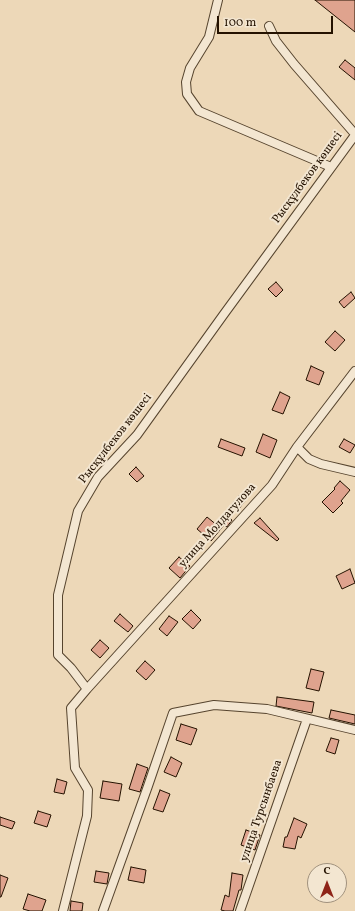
<!DOCTYPE html>
<html>
<head>
<meta charset="utf-8">
<style>
  body { margin:0 }
  #map { position:relative; width:355px; height:911px; overflow:hidden; background:#edd8b8; font-family:Vollkorn,serif }
  canvas { display:block }
  .north { position:absolute; left:307px; top:863px; width:40px; height:40px; box-sizing:border-box; background:#f3e6d1; border:1px solid #a0917d; border-radius:50%; rotate:0deg; font-size:11px; font-weight:700; line-height:16px; text-align:center; color:#241200 }
  .north::after { content:''; display:block; margin:auto; width:14px; height:18px; background:#8f2418; clip-path:polygon(50% 0,100% 100%,50% 72%,0 100%) }
  .scale { position:absolute; left:217px; top:16px; width:116px; height:18px; box-sizing:border-box; border:2px solid #241200; border-top:0; padding-left:5px; font-size:12px; line-height:14px; white-space:nowrap; color:#241200; -webkit-text-stroke:3px #f3e6d1; paint-order:stroke }
</style>
</head>
<body>
<div id="map">
<canvas width="355" height="911"></canvas>
<div class="north">С</div>
<div class="scale">100 m</div>
</div>
<script>
const c = document.querySelector('canvas').getContext('2d');
c.lineJoin = 'round';
function fillPath(path, color) { c.fillStyle = color; c.fill(path, 'evenodd'); }
const shape = rows => new Path2D(rows.map(r => 'M' + r).join(''));
function stroke(path, color, width, dash) { c.strokeStyle = color; c.lineWidth = width; c.lineCap = dash ? 'butt' : 'round'; c.setLineDash(dash || []); c.stroke(path); }
function drawText(font, color, halo, rows, align = 'center') {
  c.font = font + ' Vollkorn,serif'; c.lineWidth = 4; c.setLineDash([]); c.textBaseline = 'middle'; c.strokeStyle = halo; c.fillStyle = color; for (const [text, x, y, turn = 0] of rows) {
    c.save(); c.translate(x, y); c.rotate((+turn || 0) * Math.PI / 180); c.textAlign = isNaN(turn) ? turn : align; if (halo) c.strokeText(text, 0, 0); c.fillText(text, 0, 0); c.restore();
  }
}
const building = shape([
  [315,0,355,0,355,32,315,0],
  [345,60,355,68,355,80,339,67,345,60],
  [276,282,283,290,276,297,268,289,276,282],
  [351,292,355,298,344,308,339,302,351,292],
  [335,331,345,340,335,351,325,342,335,331],
  [311,366,324,372,319,385,306,380,311,366],
  [280,392,290,397,283,414,272,410,280,392],
  [263,434,277,440,270,458,256,452,263,434],
  [221,439,245,448,242,456,218,447,221,439],
  [344,439,355,445,350,453,339,447,344,439],
  [136,467,144,476,137,482,129,474,136,467],
  [340,481,350,490,341,501,343,503,333,513,322,502,335,489,334,488,340,481],
  [239,496,245,501,238,510,231,505,239,496],
  [224,515,232,520,227,527,224,525,211,541,197,529,207,517,218,526,224,515],
  [260,518,279,539,277,541,254,523,260,518],
  [179,557,190,566,180,578,169,568,179,557],
  [350,569,355,583,342,589,336,576,350,569],
  [191,610,201,620,193,629,182,619,191,610],
  [120,614,133,626,128,632,114,621,120,614],
  [169,616,178,622,167,636,159,629,169,616],
  [100,640,109,648,100,658,91,650,100,640],
  [145,661,155,670,146,680,136,671,145,661],
  [311,669,324,672,319,691,306,688,311,669],
  [277,697,314,702,312,713,276,706,277,697],
  [331,710,355,715,355,724,329,718,331,710],
  [181,724,197,729,191,745,176,740,181,724],
  [331,738,339,740,335,754,326,751,331,738],
  [171,757,182,763,176,777,164,772,171,757],
  [137,764,148,768,140,792,129,789,137,764],
  [57,779,67,782,64,794,54,792,57,779],
  [103,781,122,784,119,801,100,798,103,781],
  [160,790,170,794,163,812,153,809,160,790],
  [38,811,51,815,47,827,34,823,38,811],
  [0,817,15,822,12,829,0,825,0,817],
  [294,818,307,824,301,838,298,836,295,849,283,847,285,837,287,837,294,818],
  [246,830,260,835,255,850,241,845,246,830],
  [131,867,146,870,144,883,128,880,131,867],
  [96,871,109,873,107,884,94,882,96,871],
  [232,873,243,875,241,890,239,890,233,911,225,911,221,910,225,895,229,897,232,873],
  [0,875,8,878,1,897,0,897,0,875],
  [28,894,46,900,42,911,30,911,23,909,28,894],
  [71,901,83,903,82,911,70,911,71,901]
]);
fillPath(building, '#dfa38e');
stroke(building, '#241200', 1);
const minor = shape([
  [218,0,209,37,190,68,186,82,187,94,199,111,331,167],
  [269,26,276,41,294,64,355,134],
  [297,447,309,459,321,464,355,472],
  [87,689,272,485,297,447,355,371],
  [63,911,87,816,88,790,75,768,71,708,87,689,71,668,58,655,58,595,78,511,98,477,137,435,224,314,355,135],
  [103,911,148,786,173,713,214,705,267,709,355,730],
  [240,911,307,719]
]);
stroke(minor, '#56442e', 10);
stroke(minor, '#f3e6d1', 8);
drawText('12px', '#241200', '#f3e6d1', [
  ["Рысқұлбеков көшесі",308,178,-54],
  ["Рысқұлбеков көшесі",116,439,-52],
  ["улица Молдагулова",218,526,-48],
  ["улица Турсынбаева",262,811,-71]
]);
</script>
</body>
</html>
